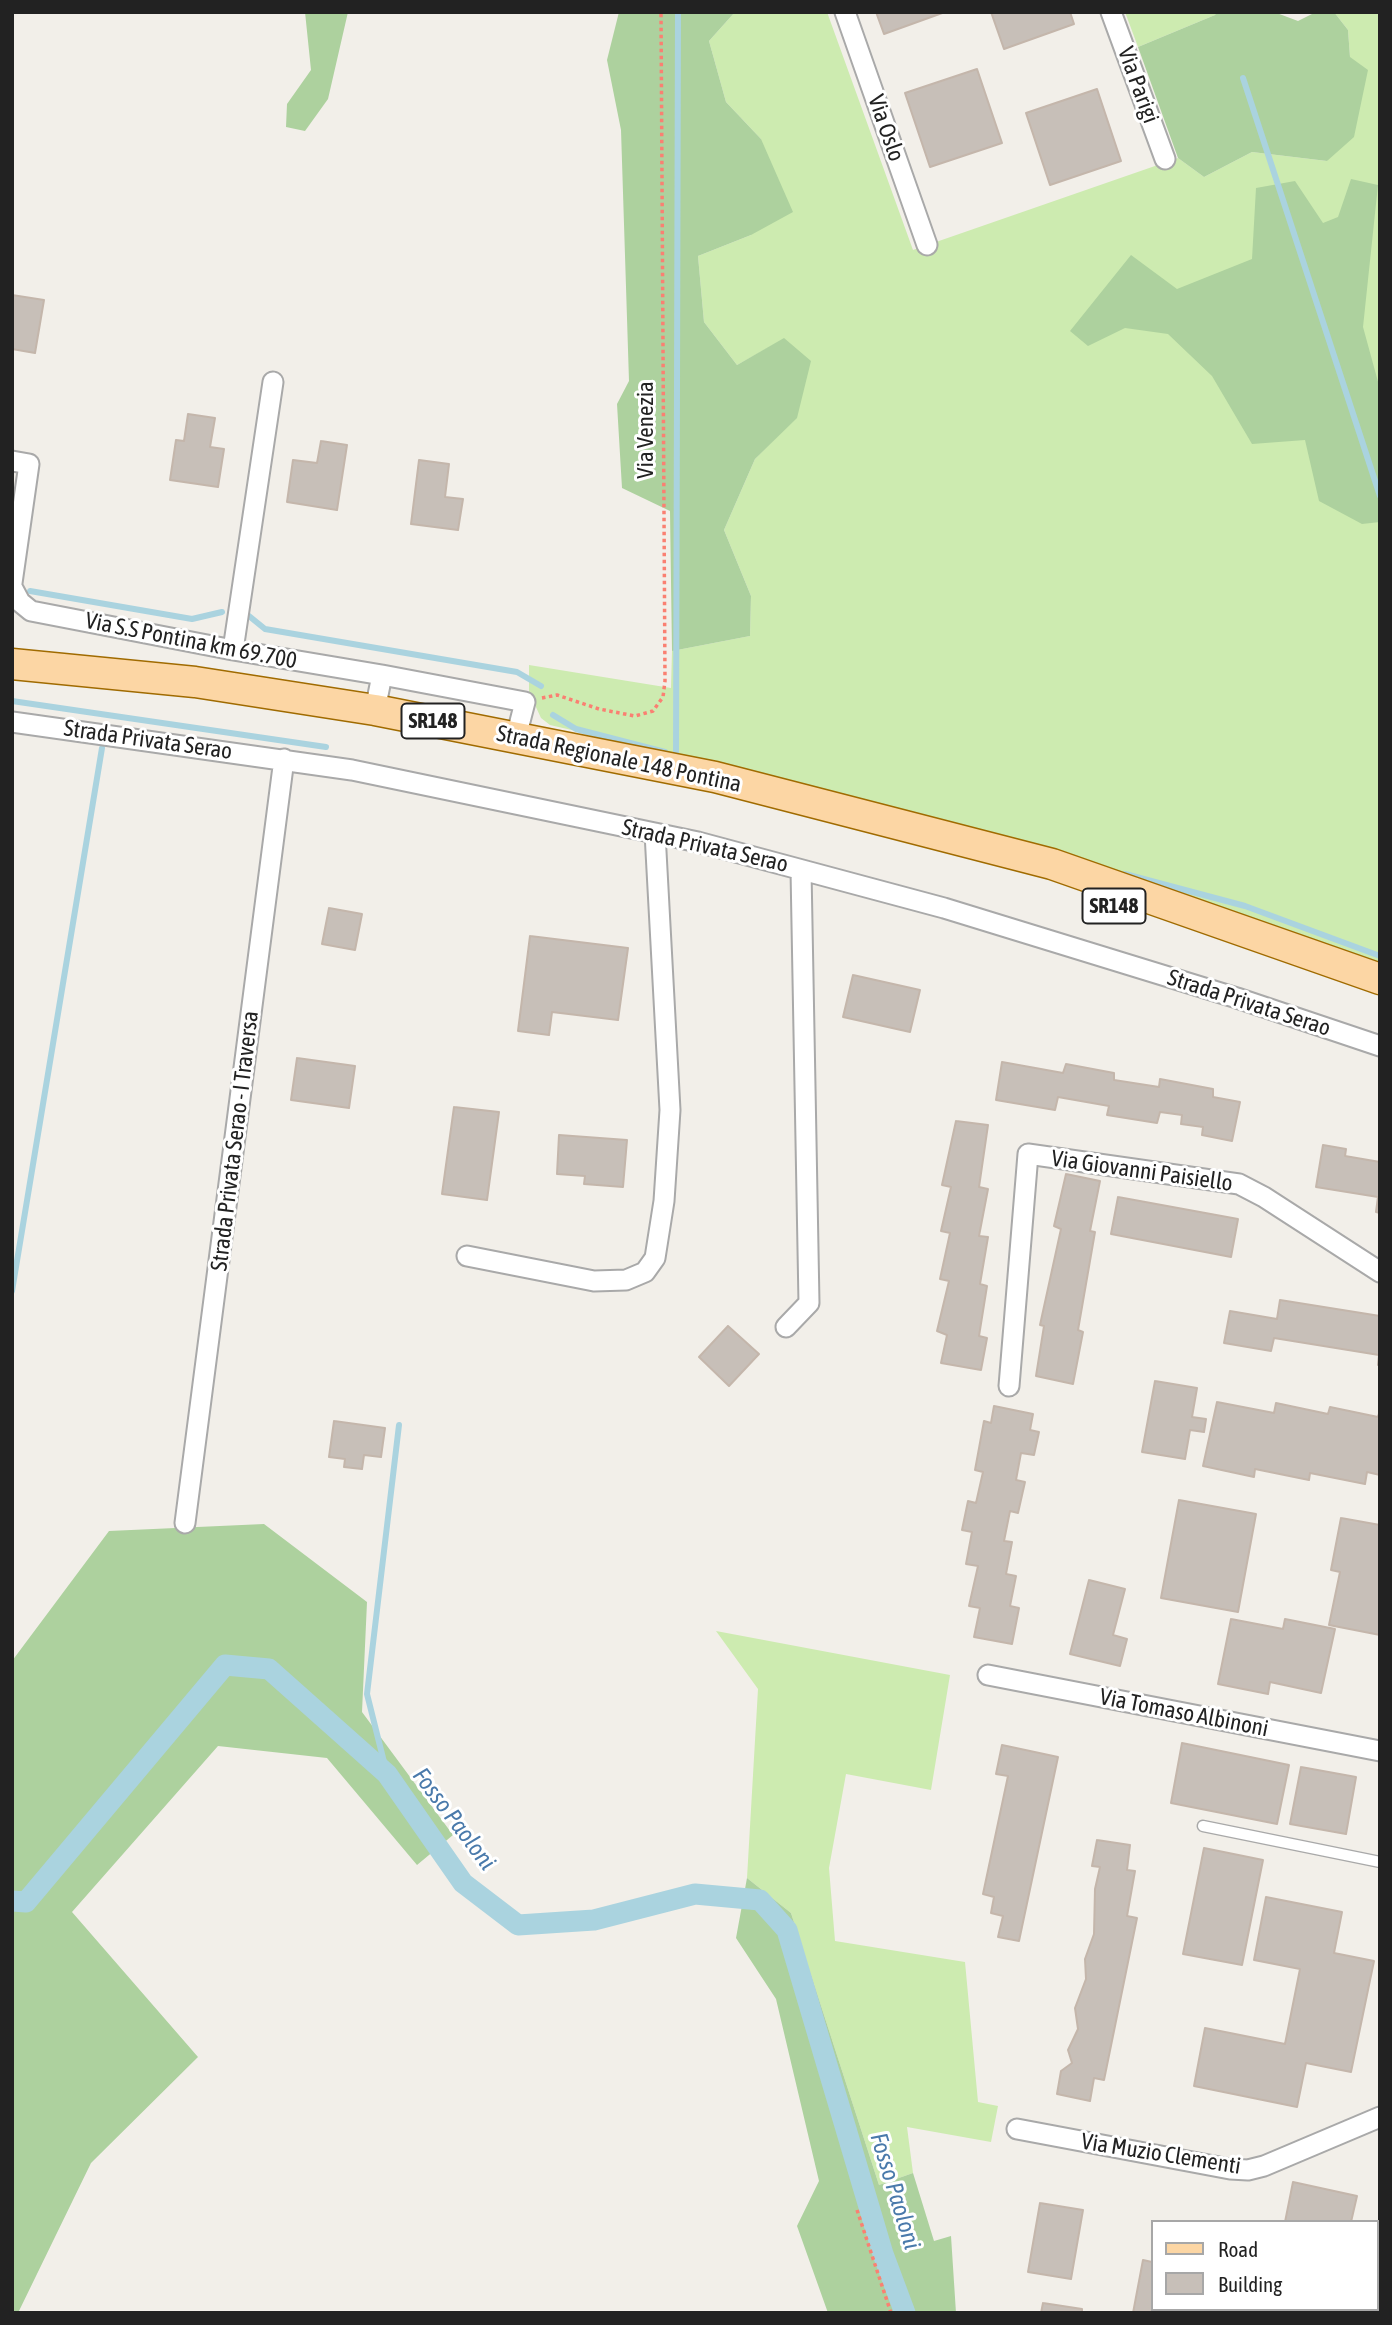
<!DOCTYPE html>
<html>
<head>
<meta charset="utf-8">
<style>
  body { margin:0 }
  #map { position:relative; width:1392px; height:2325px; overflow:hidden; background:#f2efe9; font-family:"Asap Condensed",sans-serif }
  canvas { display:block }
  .frame { position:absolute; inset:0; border:14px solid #222; pointer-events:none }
  .legend { position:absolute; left:1151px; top:2220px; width:228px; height:91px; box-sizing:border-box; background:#fff; border:2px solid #a7a7a7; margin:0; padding:9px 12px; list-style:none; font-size:21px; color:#222 }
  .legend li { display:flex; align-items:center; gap:14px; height:35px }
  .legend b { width:35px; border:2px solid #a7a7a7 }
</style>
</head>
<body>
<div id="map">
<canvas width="1392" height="2325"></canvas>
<div class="frame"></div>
<ul class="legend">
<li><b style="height:9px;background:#fcd6a4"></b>Road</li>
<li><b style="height:19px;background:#c7bfb8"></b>Building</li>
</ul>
</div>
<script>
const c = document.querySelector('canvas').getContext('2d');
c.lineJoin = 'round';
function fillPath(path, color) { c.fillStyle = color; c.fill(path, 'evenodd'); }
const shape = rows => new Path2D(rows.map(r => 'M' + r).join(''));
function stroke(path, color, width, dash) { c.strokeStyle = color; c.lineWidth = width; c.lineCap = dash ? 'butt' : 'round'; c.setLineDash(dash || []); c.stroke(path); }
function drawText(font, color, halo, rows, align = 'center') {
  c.font = font + ' "Asap Condensed",sans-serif'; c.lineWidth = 6; c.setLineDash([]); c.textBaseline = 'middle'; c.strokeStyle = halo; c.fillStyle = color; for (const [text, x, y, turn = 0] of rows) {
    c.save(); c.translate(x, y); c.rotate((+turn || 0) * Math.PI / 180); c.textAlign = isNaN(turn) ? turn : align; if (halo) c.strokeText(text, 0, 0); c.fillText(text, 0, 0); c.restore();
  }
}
fillPath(shape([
  [735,12,827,12,913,250,1178,158,1204,177,1252,152,1327,161,1350,57,1348,30,1334,12,1380,12,1380,963,1183,895,791,781,550,725,541,718,529,692,529,665,671,688,672,651,750,636,751,596,724,530,755,459,796,417,784,339,737,365,704,322,698,256,751,235,761,139,726,102,709,41],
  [1125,12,1217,12,1215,15,1138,47],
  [716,1631,950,1675,931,1790,846,1774,829,1868,835,1941,965,1962,978,2102,998,2106,991,2142,907,2127,913,2173,879,2185,791,1913,747,1878,758,1689]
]), '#cdebb0');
fillPath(shape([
  [305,12,348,12,328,99,305,131,286,127,287,104,311,70],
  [619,12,735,12,709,41,726,102,761,139,793,212,751,235,698,256,704,322,737,365,784,338,811,361,797,418,755,459,724,530,751,596,750,636,672,651,670,511,622,488,617,404,629,381,621,130,607,60],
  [1217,12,1274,12,1298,21,1316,12,1334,12,1348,30,1350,57,1368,70,1354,137,1327,161,1252,152,1204,177,1178,158,1138,47,1215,15],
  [1351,179,1378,185,1363,327,1380,389,1380,522,1362,524,1319,501,1305,440,1252,444,1212,376,1168,334,1125,328,1088,346,1070,331,1131,255,1177,289,1252,259,1256,188,1295,181,1323,223,1338,217],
  [264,1524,367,1602,362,1712,453,1835,417,1865,327,1758,218,1746,72,1912,198,2057,91,2163,18,2313,12,2313,12,1661,109,1531],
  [747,1878,791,1913,879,2185,913,2173,934,2241,951,2236,956,2313,828,2313,797,2226,819,2181,776,1999,736,1938]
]), '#add19e');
stroke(shape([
  [1243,78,1380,496],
  [30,591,192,619,222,612],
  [249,616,265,629,517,672,541,686],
  [12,701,326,747],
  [553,715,576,729,665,752],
  [676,755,678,12],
  [1125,874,1245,906,1380,956],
  [12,1291,102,748],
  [387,1774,367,1694,399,1425]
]), '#aad3df', 6);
stroke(shape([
  [12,1901,26,1902,225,1665,269,1669,387,1774,463,1883,518,1925,594,1920,695,1894,760,1900,787,1930,883,2254,905,2313]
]), '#aad3df', 21);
const building = shape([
  [876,12,945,12,884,34,876,12],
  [991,12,1070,12,1074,24,1004,49,991,12],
  [977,69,1002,143,930,167,905,93,977,69],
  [1097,89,1121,161,1050,185,1026,113,1097,89],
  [12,295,44,300,35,353,12,349,12,295],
  [188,414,215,418,210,447,224,449,218,487,170,480,176,440,184,441,188,414],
  [321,441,347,445,337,510,287,502,293,460,317,463,321,441],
  [419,460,449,464,445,497,463,499,458,530,411,524,419,460],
  [329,908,362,914,355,950,322,944,329,908],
  [530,936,628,948,618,1020,552,1012,549,1035,518,1031,530,936],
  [853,975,920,990,910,1032,843,1017,853,975],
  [297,1058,355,1066,349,1108,291,1100,297,1058],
  [1002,1062,1063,1073,1066,1064,1114,1073,1114,1080,1159,1087,1160,1079,1213,1089,1213,1097,1240,1102,1232,1141,1202,1135,1203,1127,1181,1124,1182,1115,1160,1112,1157,1123,1107,1115,1109,1106,1058,1097,1055,1110,996,1100,1002,1062],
  [454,1107,499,1112,487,1200,442,1194,454,1107],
  [956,1121,988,1125,979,1187,988,1189,979,1236,988,1237,980,1284,987,1286,979,1336,987,1338,981,1370,941,1363,947,1335,937,1331,949,1281,940,1279,950,1233,941,1231,951,1187,942,1185,956,1121],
  [559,1135,627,1140,623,1187,584,1184,585,1176,557,1174,559,1135],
  [1323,1145,1346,1149,1345,1156,1380,1162,1380,1213,1376,1212,1378,1197,1316,1187,1323,1145],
  [1066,1174,1100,1181,1090,1231,1095,1232,1078,1330,1083,1332,1073,1384,1036,1376,1044,1326,1040,1325,1061,1229,1054,1226,1066,1174],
  [1118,1197,1238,1219,1231,1257,1111,1234,1118,1197],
  [1280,1300,1380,1316,1380,1365,1378,1365,1379,1355,1274,1338,1271,1351,1224,1343,1230,1311,1277,1319,1280,1300],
  [728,1326,759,1354,729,1386,699,1357,728,1326],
  [1155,1381,1197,1388,1192,1417,1206,1419,1204,1432,1190,1430,1185,1459,1142,1452,1155,1381],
  [1217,1402,1274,1413,1276,1403,1328,1414,1330,1407,1378,1417,1380,1410,1380,1475,1367,1472,1365,1484,1310,1473,1309,1480,1255,1469,1254,1477,1203,1466,1217,1402],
  [994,1406,1033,1414,1030,1430,1039,1432,1034,1455,1021,1453,1016,1480,1025,1482,1018,1513,1010,1511,1004,1541,1012,1542,1006,1574,1016,1576,1010,1606,1019,1608,1012,1644,974,1637,980,1608,969,1606,978,1566,966,1564,972,1532,962,1530,968,1501,976,1503,983,1472,975,1470,984,1421,991,1423,994,1406],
  [334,1421,385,1428,381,1457,364,1455,362,1469,344,1467,345,1459,329,1457,334,1421],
  [1179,1500,1256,1514,1238,1612,1161,1598,1179,1500],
  [1341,1518,1380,1525,1380,1635,1329,1625,1340,1572,1331,1570,1341,1518],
  [1089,1580,1125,1589,1113,1635,1127,1639,1120,1666,1070,1654,1089,1580],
  [1231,1619,1283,1629,1285,1619,1335,1629,1321,1693,1270,1682,1268,1694,1218,1684,1231,1619],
  [1182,1743,1289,1765,1277,1824,1171,1803,1182,1743],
  [1002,1745,1058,1757,1019,1941,998,1937,1003,1916,991,1913,994,1897,983,1894,1008,1776,996,1774,1002,1745],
  [1301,1767,1356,1777,1346,1834,1290,1824,1301,1767],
  [1097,1840,1130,1845,1127,1870,1135,1871,1127,1916,1137,1918,1104,2080,1094,2078,1090,2101,1057,2094,1061,2071,1072,2063,1068,2050,1078,2029,1075,2008,1086,1979,1085,1959,1094,1934,1095,1889,1100,1867,1092,1866,1097,1840],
  [1204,1848,1263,1860,1242,1965,1183,1954,1204,1848],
  [1266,1897,1342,1912,1334,1953,1374,1961,1351,2072,1306,2063,1297,2107,1194,2086,1205,2028,1285,2044,1300,1969,1254,1960,1266,1897],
  [1293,2182,1357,2196,1351,2222,1285,2222,1293,2182],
  [1040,2203,1083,2210,1071,2279,1028,2272,1040,2203],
  [1143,2260,1152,2262,1152,2309,1178,2309,1177,2313,1133,2313,1143,2260],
  [1376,2272,1380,2272,1380,2313,1366,2313,1367,2309,1376,2309,1376,2272],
  [1043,2303,1082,2309,1082,2313,1041,2313,1043,2303],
  [1256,2309,1320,2309,1319,2313,1255,2313,1256,2309]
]);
fillPath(building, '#c7bfb8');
stroke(building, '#c4b6ab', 2);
const service = shape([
  [1203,1826,1380,1862]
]);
const minor = shape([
  [845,12,927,245],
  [1111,12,1165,159],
  [12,461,29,464,12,583],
  [12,587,20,602,31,611,233,650,382,675],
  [233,650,273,382],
  [375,710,382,675,525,702,516,737],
  [12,722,352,770,698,842,944,908,1237,998,1380,1046],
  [467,1256,594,1281,626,1280,645,1272,655,1258,664,1201,670,1110,655,833],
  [786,1327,809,1303,801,870],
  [1009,1386,1028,1154,1239,1184,1264,1197,1380,1272],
  [185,1523,284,759],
  [988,1675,1380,1751],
  [1017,2129,1230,2169,1248,2170,1264,2166,1380,2117]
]);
const primary = shape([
  [12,664,195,682,375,710,715,777,1052,864,1380,979]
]);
stroke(service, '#a9a9a9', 13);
stroke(minor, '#a9a9a9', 23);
stroke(primary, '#a06b00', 33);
stroke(shape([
  [542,698,557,695,599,709,635,716,653,711,663,697,665,681,661,12],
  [857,2210,891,2313]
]), '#fa8072', 3.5, [3.5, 3.5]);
stroke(service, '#fff', 10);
stroke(minor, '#fff', 19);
stroke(primary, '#fcd6a4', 30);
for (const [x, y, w] of [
  [433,721,63],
  [1114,906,63]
]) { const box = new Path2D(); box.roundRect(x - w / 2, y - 17.5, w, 35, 5); c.fillStyle = '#fff'; c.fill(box); stroke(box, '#222', 2); }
drawText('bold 21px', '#222', null, [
  ["SR148",433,721],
  ["SR148",1114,906]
]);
drawText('23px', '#222', '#fff', [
  ["Via Parigi",1138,85,70],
  ["Via Oslo",886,128,71],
  ["Via Venezia",646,430,-90],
  ["Via S.S Pontina km 69.700",191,641,11],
  ["Strada Privata Serao",148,740,8],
  ["Strada Regionale 148 Pontina",619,759,12],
  ["Strada Privata Serao",705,846,13],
  ["Strada Privata Serao",1249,1003,18],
  ["Strada Privata Serao - I Traversa",235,1141,-83],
  ["Via Giovanni Paisiello",1142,1171,8],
  ["Via Tomaso Albinoni",1184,1713,11],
  ["Via Muzio Clementi",1161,2154,9]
]);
drawText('italic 24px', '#4a7aab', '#fff', [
  ["Fosso Paoloni",454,1819,53],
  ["Fosso Paoloni",895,2191,73]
]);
</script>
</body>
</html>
